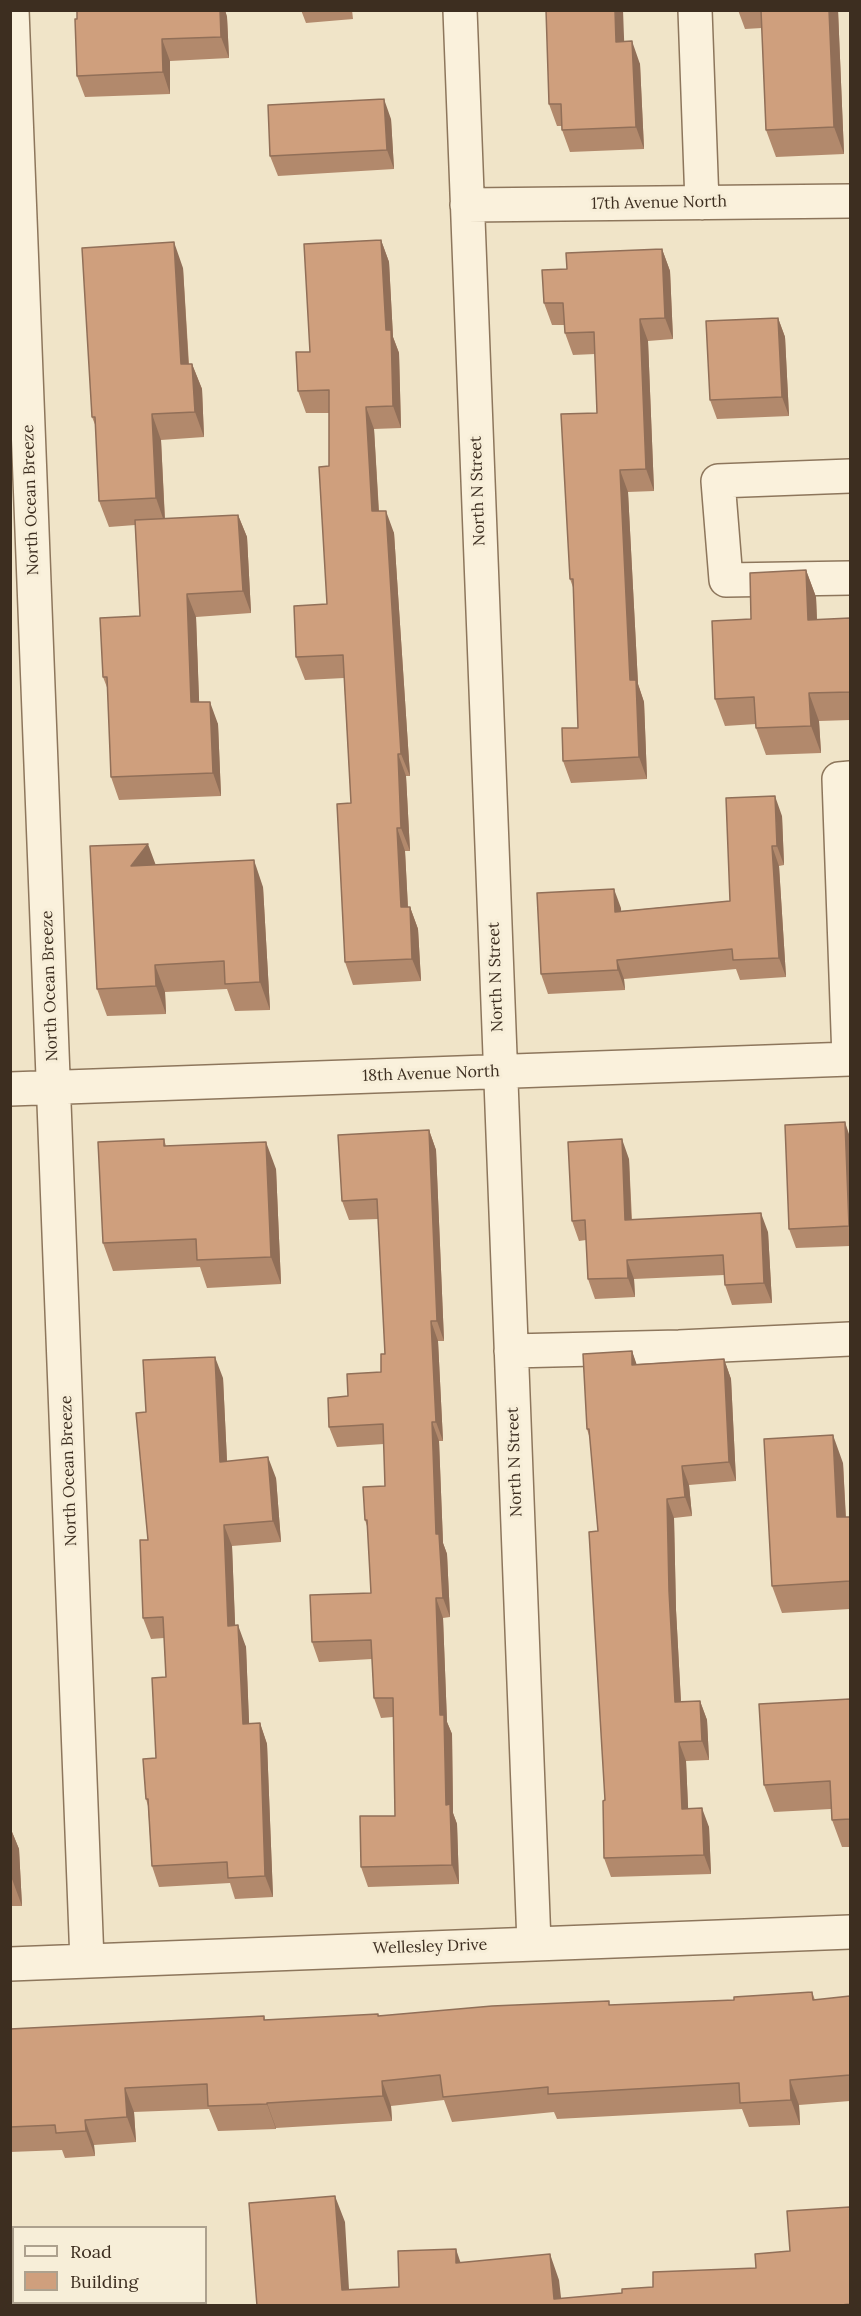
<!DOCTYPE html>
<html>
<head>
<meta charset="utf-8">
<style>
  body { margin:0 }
  #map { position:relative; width:861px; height:2316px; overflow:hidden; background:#f0e4c8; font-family:Lora,serif }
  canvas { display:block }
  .frame { position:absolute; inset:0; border:12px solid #3d2e20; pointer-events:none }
  .legend { position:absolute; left:12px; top:2226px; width:195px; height:78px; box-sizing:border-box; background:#f7eed8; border:2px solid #ada18e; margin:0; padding:8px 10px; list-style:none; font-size:18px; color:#3d2e20 }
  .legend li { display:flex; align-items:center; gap:12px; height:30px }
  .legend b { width:30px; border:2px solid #ada18e }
</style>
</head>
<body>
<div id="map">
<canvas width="861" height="2316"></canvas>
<div class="frame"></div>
<ul class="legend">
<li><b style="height:8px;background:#faf1dc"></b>Road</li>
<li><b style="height:16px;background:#cf9f7d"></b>Building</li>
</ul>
</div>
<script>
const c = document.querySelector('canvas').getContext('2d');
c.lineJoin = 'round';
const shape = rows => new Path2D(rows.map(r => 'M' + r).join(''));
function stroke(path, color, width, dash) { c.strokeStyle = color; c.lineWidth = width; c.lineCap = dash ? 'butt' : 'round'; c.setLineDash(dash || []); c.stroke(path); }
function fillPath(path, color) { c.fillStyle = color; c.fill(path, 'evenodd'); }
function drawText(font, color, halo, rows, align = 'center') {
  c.font = font + ' Lora,serif'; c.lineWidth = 6; c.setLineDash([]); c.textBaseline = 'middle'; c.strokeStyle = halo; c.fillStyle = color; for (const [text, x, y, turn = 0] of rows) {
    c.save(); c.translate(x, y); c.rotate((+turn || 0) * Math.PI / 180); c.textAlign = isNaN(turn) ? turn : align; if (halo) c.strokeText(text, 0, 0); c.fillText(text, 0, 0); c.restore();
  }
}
const minor = shape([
  [12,10,87,1961],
  [460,10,534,1943],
  [695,10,702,203],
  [467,205,850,201],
  [850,476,718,481,726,580,850,578],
  [849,1059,839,779,850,778],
  [10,1089,850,1059],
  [511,1351,679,1347,850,1339],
  [10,1964,850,1932]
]);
stroke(minor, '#8d765c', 36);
stroke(minor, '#faf1dc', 33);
fillPath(shape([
  [77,10,225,10,227,17,229,58,170,61,170,94,85,97,77,76],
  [301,10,352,10,353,19,306,23],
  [738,10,838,10,844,154,776,157,766,130,762,28,745,29],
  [624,41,640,64,644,149,570,152,562,130,562,126,557,126,549,104],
  [391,119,394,169,278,176,270,156],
  [381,240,389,262,393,337,399,353,401,428,374,429,379,511,394,533,410,776,406,776,410,851,405,851,408,907,410,907,418,929,421,981,353,985,345,962,351,803,344,678,305,680,296,657,327,604,329,466,329,413,306,413,298,391,310,352],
  [662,249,670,271,673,339,648,341,654,491,628,492,638,684,644,702,647,779,571,783,563,761,578,728,574,590,570,579,597,413,595,354,573,355,565,333,565,325,552,325,544,303,567,269],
  [183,268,189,364,192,364,202,389,204,437,161,440,165,519,238,515,247,537,251,613,196,617,199,702,218,724,221,796,119,800,111,777,108,690,103,677,140,616,135,525,109,527,99,501,96,427,92,417],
  [778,318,785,337,789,416,717,419,710,400],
  [806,570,816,597,817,620,850,618,850,720,819,721,821,753,766,755,756,728,756,724,725,726,715,699,751,619],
  [782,816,784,865,779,866,786,977,740,980,736,969,624,979,625,990,548,994,541,974,621,908,621,911,730,901],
  [156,865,263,887,270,1010,235,1011,227,989,165,992,166,1014,107,1016,97,989],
  [429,1130,436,1150,444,1341,438,1341,443,1441,439,1441,443,1543,447,1554,450,1617,443,1618,447,1722,452,1734,453,1813,457,1824,459,1884,368,1887,361,1867,395,1816,393,1717,381,1718,374,1698,372,1659,319,1662,312,1642,371,1593,368,1529,365,1520,385,1486,384,1444,337,1447,329,1427,381,1372,385,1354,378,1219,349,1220,342,1201],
  [850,1137,850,1246,796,1248,789,1229],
  [164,1139,166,1146,276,1169,281,1284,207,1288,200,1267,113,1271,103,1243],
  [629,1159,632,1219,768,1232,772,1303,732,1305,725,1285,724,1275,634,1279,635,1297,595,1299,588,1279,586,1240,579,1241,572,1221],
  [632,1351,636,1364,724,1359,731,1379,736,1481,689,1485,692,1516,674,1518,676,1610,681,1702,700,1701,707,1720,709,1760,686,1761,688,1808,709,1827,711,1874,611,1877,604,1858,605,1800,598,1531,590,1439,587,1429],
  [223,1378,227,1461,276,1478,281,1542,232,1546,235,1626,246,1647,249,1724,260,1723,267,1744,273,1897,235,1899,230,1883,159,1887,152,1866,148,1806,146,1799,156,1758,166,1677,164,1638,151,1639,143,1618,148,1540,146,1412],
  [843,1463,846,1517,850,1517,850,1609,782,1613,772,1586],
  [850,1699,850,1847,842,1847,832,1820,831,1809,774,1812,764,1785],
  [10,1827,19,1849,22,1906,10,1906],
  [812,1992,815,2000,850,1996,850,2101,799,2105,800,2125,749,2127,742,2109,557,2119,554,2112,452,2122,444,2100,391,2106,392,2121,276,2128,276,2129,218,2131,209,2109,134,2112,136,2142,94,2145,95,2156,65,2158,62,2150,10,2152,10,2029,264,2016,265,2020,379,2016,734,2000]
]), '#b2896c');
fillPath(shape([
  [220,10,225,10,227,17,229,58,221,37],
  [615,10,623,10,625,64,616,42],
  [829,10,838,10,844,154,834,127],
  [162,39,170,61,170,94,163,72],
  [632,41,640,64,644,149,636,127],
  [384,99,391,119,394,169,387,150],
  [381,240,389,262,393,337,399,353,401,428,393,406,386,330],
  [174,242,183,268,190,390,181,364],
  [662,249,670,271,673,339,665,318],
  [778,318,785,337,789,416,782,397],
  [640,319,648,341,654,491,646,469],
  [192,364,202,389,204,437,195,412],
  [366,407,374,429,380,534,372,511],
  [152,414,161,440,165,524,156,498],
  [620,470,628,492,638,684,644,702,647,779,639,757,630,680],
  [386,511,394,533,410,776,401,754],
  [238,515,247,537,251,613,243,591],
  [806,570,816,597,818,647,808,620],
  [187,594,196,617,200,725,191,702],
  [809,693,819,721,821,753,811,726],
  [210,702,218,724,221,796,213,773],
  [398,754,406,776,410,851,401,828],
  [775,796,782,816,784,865,777,846],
  [397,828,405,851,409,930,401,907],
  [148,844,158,871,131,866],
  [772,846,779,866,786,977,779,958],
  [254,860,263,887,270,1010,260,982],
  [614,889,621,908,622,932,615,912],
  [410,907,418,929,421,981,412,959],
  [617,960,624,979,625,990,618,970],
  [155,965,165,992,166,1014,156,986],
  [845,1122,850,1137,850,1229,849,1226],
  [429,1130,436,1150,444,1341,437,1321],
  [622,1139,629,1159,632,1239,625,1220],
  [266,1142,276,1169,281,1284,271,1257],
  [761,1213,768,1232,772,1303,764,1283],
  [627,1260,634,1279,635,1297,628,1278],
  [431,1321,438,1341,443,1441,436,1422],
  [632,1351,639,1371,632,1365],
  [215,1357,223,1378,228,1483,220,1462],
  [724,1359,731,1379,736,1481,729,1462],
  [432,1422,439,1441,443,1543,447,1554,450,1617,443,1598,436,1534],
  [833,1435,843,1463,847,1545,837,1517],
  [268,1457,276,1478,281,1542,273,1521],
  [682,1466,689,1485,692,1516,685,1497],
  [667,1499,674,1518,676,1610,682,1722,675,1702,669,1591],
  [224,1525,232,1546,236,1647,228,1626],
  [436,1598,443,1618,447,1722,452,1734,453,1813,457,1824,459,1884,452,1865,446,1805,440,1715],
  [238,1625,246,1647,250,1745,243,1724],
  [700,1701,707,1720,709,1760,702,1741],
  [260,1723,267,1744,273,1897,265,1876],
  [679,1742,686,1761,689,1828,682,1809],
  [702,1808,709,1827,711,1874,704,1855],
  [10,1827,19,1849,22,1906,12,1879,10,1853],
  [790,2080,799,2105,800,2125,791,2100],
  [382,2081,391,2106,392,2121,383,2096],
  [125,2088,134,2112,136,2142,127,2117],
  [267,2103,276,2128,276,2129,267,2104],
  [85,2120,94,2145,95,2156,86,2131],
  [335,2196,345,2222,350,2306,342,2290],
  [456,2249,465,2276,456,2263],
  [550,2254,559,2280,562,2306,554,2299],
  [194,2302,201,2302,202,2306,194,2306]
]), '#916f58');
const building = shape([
  [77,10,220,10,221,37,162,39,163,72,77,76,75,19,77,19,77,10],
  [546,10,615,10,616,42,632,41,636,127,562,130,561,104,549,104,546,10],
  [761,10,829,10,834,127,766,130,761,10],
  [384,99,387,150,270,156,268,105,384,99],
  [381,240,386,330,391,330,393,406,366,407,372,511,386,511,401,754,398,754,401,828,397,828,401,907,410,907,412,959,345,962,337,804,351,803,343,655,296,657,294,606,327,604,319,467,329,466,329,390,298,391,296,352,310,352,304,244,381,240],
  [174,242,181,364,192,364,195,412,152,414,156,498,99,501,95,417,92,417,82,248,174,242],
  [662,249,665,318,640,319,646,469,620,470,630,680,636,680,639,757,563,761,562,728,578,728,573,579,570,579,561,414,597,413,594,332,565,333,563,303,544,303,542,270,567,269,566,253,662,249],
  [778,318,782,397,710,400,706,321,778,318],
  [238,515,243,591,187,594,191,702,210,702,213,773,111,777,107,677,103,677,100,618,140,616,135,520,238,515],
  [806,570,808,620,850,618,850,692,809,693,811,726,756,728,754,697,715,699,712,621,751,619,750,573,806,570],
  [775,796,777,846,772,846,779,958,733,960,732,949,617,960,618,970,541,974,537,893,614,889,615,912,730,901,726,798,775,796],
  [148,844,131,866,254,860,260,982,225,984,224,961,155,965,156,986,97,989,90,846,148,844],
  [845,1122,849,1226,789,1229,785,1125,845,1122],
  [429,1130,437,1321,431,1321,436,1422,432,1422,436,1534,439,1534,443,1598,436,1598,440,1715,444,1715,446,1805,450,1804,452,1865,361,1867,360,1816,395,1816,393,1698,374,1698,371,1640,312,1642,310,1595,371,1593,367,1520,365,1520,363,1487,385,1486,383,1424,329,1427,328,1398,348,1396,347,1374,381,1372,381,1354,385,1354,377,1199,342,1201,338,1135,429,1130],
  [164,1139,164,1146,266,1142,271,1257,197,1260,196,1239,103,1243,98,1142,164,1139],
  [622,1139,625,1220,761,1213,764,1283,725,1285,723,1255,627,1260,628,1278,588,1279,585,1220,572,1221,568,1142,622,1139],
  [632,1351,632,1365,724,1359,729,1462,682,1466,685,1497,667,1499,669,1591,675,1702,700,1701,702,1741,679,1742,682,1809,702,1808,704,1855,604,1858,603,1801,605,1800,589,1532,598,1531,589,1429,587,1429,583,1354,632,1351],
  [215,1357,220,1462,268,1457,273,1521,224,1525,228,1626,238,1625,243,1724,260,1723,265,1876,228,1878,227,1862,152,1866,148,1799,146,1799,143,1759,156,1758,152,1678,166,1677,163,1617,143,1618,140,1540,148,1540,136,1413,146,1412,143,1360,215,1357],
  [833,1435,837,1517,850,1517,850,1581,772,1586,764,1439,833,1435],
  [850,1699,850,1819,832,1820,830,1781,764,1785,759,1704,850,1699],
  [10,1853,12,1879,10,1879,10,1853],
  [812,1992,813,2000,850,1996,850,2075,790,2080,791,2100,740,2103,739,2083,548,2094,548,2087,443,2097,440,2075,382,2081,383,2096,267,2103,267,2104,208,2106,207,2084,125,2088,127,2117,85,2120,86,2131,56,2133,55,2125,10,2127,10,2029,264,2016,264,2020,378,2014,378,2016,492,2006,609,2001,609,2005,734,2000,734,1997,812,1992],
  [335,2196,342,2290,399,2287,398,2251,456,2249,456,2263,550,2254,554,2299,622,2293,622,2289,653,2287,653,2272,756,2268,755,2254,790,2251,787,2211,850,2207,850,2304,832,2306,257,2306,249,2203,335,2196],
  [14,2260,14,2302,194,2302,194,2306,10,2306,10,2261,14,2260]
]);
fillPath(building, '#cf9f7d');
stroke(building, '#916f58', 1.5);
drawText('16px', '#3d2e20', '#f7eed8', [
  ["17th Avenue North",659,203,-1],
  ["North N Street",478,491,-92],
  ["North Ocean Breeze",31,500,-92],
  ["North N Street",496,977,-92],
  ["North Ocean Breeze",50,986,-92],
  ["18th Avenue North",431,1074,-2],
  ["North N Street",515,1462,-92],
  ["North Ocean Breeze",69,1471,-92],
  ["Wellesley Drive",430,1947,-2]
]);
</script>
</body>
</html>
